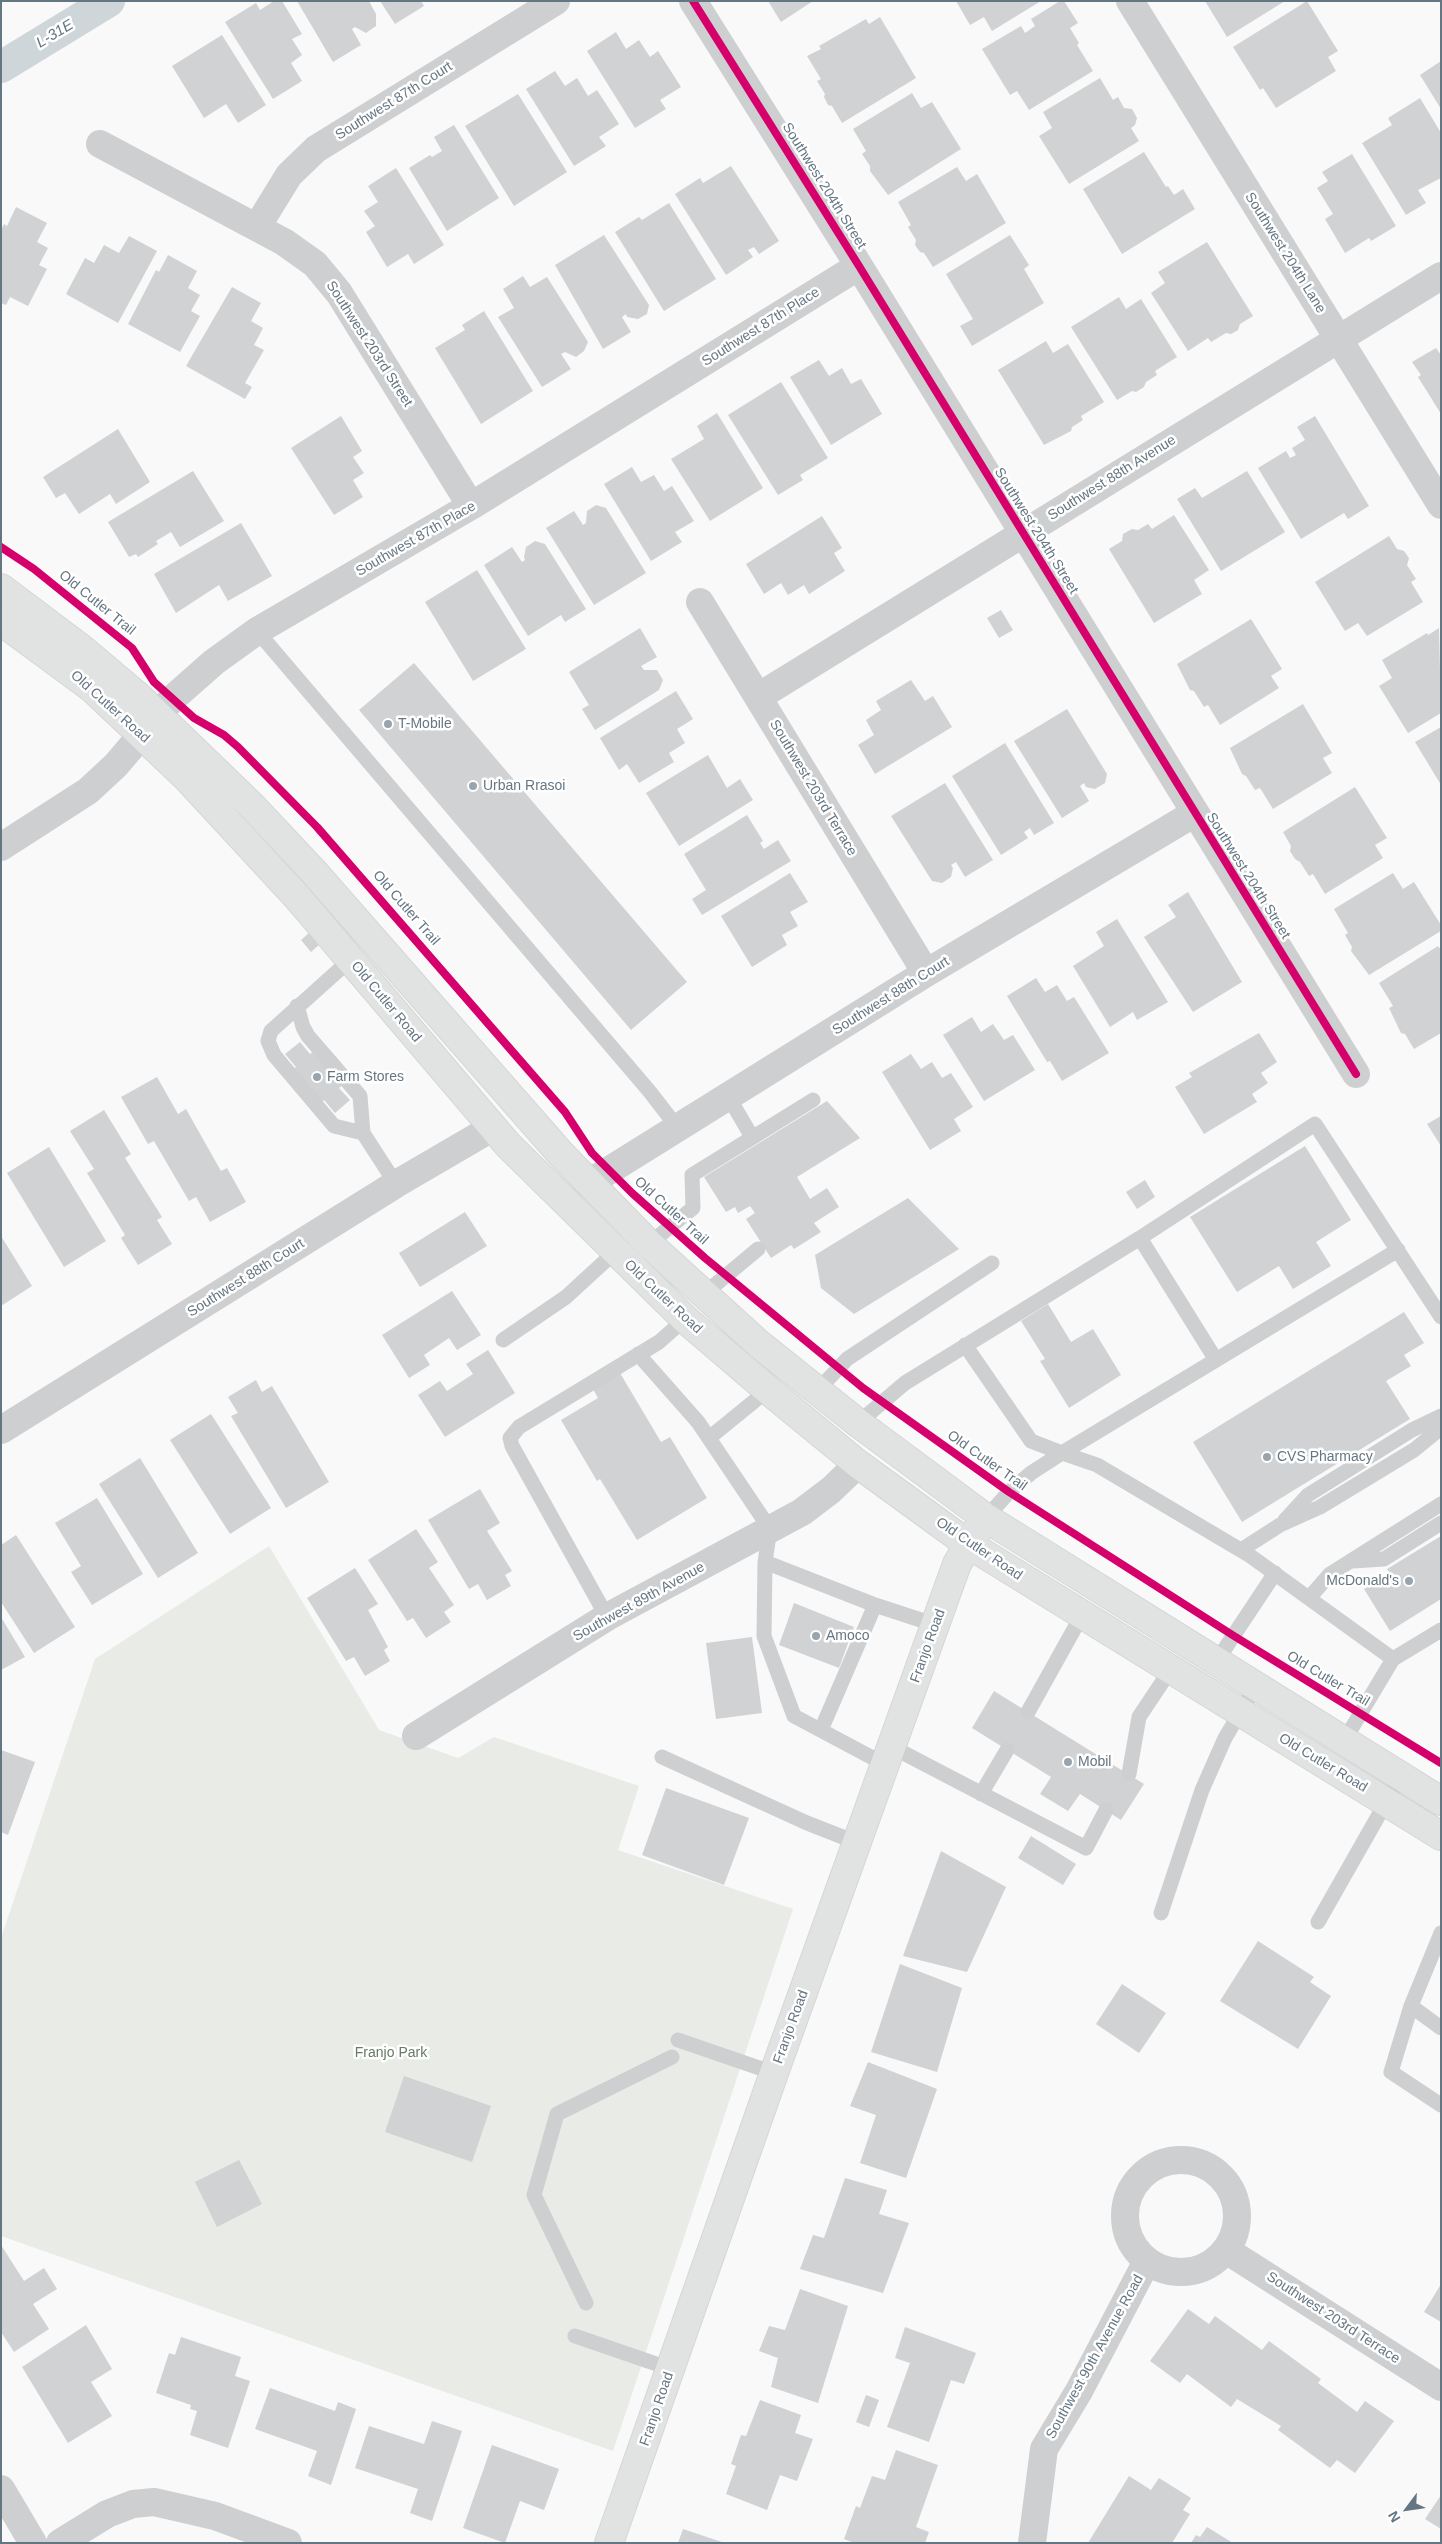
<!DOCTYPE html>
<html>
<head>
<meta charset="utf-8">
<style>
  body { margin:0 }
  #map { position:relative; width:1442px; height:2544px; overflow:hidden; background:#f9f9f9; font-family:Arial,sans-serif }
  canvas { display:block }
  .frame { position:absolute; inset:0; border:2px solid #657683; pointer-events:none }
  .north { position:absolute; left:1382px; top:2484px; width:50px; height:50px; -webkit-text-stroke:4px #fff; paint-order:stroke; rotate:239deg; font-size:14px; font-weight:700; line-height:20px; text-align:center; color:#657683 }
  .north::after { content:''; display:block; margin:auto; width:18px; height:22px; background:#657683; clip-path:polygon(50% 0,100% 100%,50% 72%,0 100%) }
</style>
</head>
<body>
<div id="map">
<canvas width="1442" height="2544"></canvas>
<div class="frame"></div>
<div class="north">N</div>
</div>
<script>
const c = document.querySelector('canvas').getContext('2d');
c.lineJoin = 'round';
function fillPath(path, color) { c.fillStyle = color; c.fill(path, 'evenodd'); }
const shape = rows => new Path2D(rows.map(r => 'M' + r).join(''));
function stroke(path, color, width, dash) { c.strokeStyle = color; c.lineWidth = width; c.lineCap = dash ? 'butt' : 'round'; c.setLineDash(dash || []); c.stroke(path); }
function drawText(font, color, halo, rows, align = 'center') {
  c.font = font + ' Arial,sans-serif'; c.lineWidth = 5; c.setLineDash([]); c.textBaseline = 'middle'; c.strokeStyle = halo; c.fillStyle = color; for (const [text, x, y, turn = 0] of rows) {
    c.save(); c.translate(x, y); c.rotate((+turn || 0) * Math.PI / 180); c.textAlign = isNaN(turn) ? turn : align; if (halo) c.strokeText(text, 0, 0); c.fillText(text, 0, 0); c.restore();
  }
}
fillPath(shape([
  [269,1546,379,1730,458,1758,494,1737,639,1786,618,1850,793,1909,613,2451,1,2236,1,1938,95,1659]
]), '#e8ebe6');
stroke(shape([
  [1,67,109,1]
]), '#ced6d9', 32);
fillPath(shape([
  [274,1,282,1,302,34,292,39,302,55,291,63,302,81,273,99,225,22,256,3,260,10],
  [297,1,369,1,376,14,376,26,366,33,355,27,352,29,361,45,333,62],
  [380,1,421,1,424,6,395,24],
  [768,1,813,1,781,22],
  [956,1,1041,1,992,31,984,17,970,25],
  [1060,1,1064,1,1078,23,1070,28,1079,43,1077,45,1093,71,1029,110,1017,91,1010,95,982,49,1021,26,1025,33,1035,26,1031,19],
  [1205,1,1285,1,1227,37],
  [1307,1,1338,51,1328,57,1336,71,1276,108,1263,88,1260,90,1233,47],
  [880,17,916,78,842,123,832,106,828,105,824,97,825,94,817,81,821,79,807,56,821,49,819,46,866,19,869,24],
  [616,32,626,49,639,40,650,57,658,51,681,87,660,100,666,109,635,128,587,51],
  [222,35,266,105,238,123,226,104,204,118,172,66],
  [1441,61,1441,109,1420,75],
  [555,71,565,86,577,78,588,96,597,90,619,124,599,137,606,146,574,166,526,89],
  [1100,78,1113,100,1118,97,1124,108,1132,109,1137,118,1135,125,1131,128,1139,141,1069,184,1039,136,1052,128,1043,112],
  [912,93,921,108,932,102,961,149,888,195,870,171,870,166,862,154,866,151,853,129],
  [518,94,567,172,514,206,465,126],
  [1420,98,1441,133,1441,178,1418,190,1426,203,1406,215,1362,143,1392,125,1388,118],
  [454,125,499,198,447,231,409,168,430,155,432,157,442,151,434,137],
  [1144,152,1166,187,1168,186,1174,195,1183,189,1195,209,1122,254,1083,189],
  [1352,154,1396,226,1371,241,1369,238,1345,253,1325,219,1333,214,1317,188,1328,181,1322,172],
  [731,166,779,241,759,254,754,247,748,250,753,257,726,275,675,194,700,178,703,183],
  [957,167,966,181,977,174,1006,223,933,267,924,253,920,252,915,245,916,240,908,227,911,225,898,202],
  [396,168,444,245,414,264,408,254,387,267,366,232,375,226,364,211,378,202,368,186],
  [669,203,716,279,664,311,615,232,639,217,642,220],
  [16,207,47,223,37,242,48,248,39,265,47,269,28,306,10,297,6,305,1,303,1,230,4,224,7,226],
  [604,235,649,305,647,314,638,319,627,317,626,314,622,317,631,332,603,349,555,265],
  [1010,235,1029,265,1024,269,1044,303,972,346,960,326,973,319,946,274],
  [129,236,157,251,118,323,66,294,85,258,94,263,104,245,119,253],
  [1207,242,1253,316,1240,324,1238,330,1231,334,1226,333,1211,342,1208,338,1188,351,1151,293,1165,283,1158,272],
  [168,255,197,271,188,288,200,295,191,311,200,316,180,352,128,324,156,270,159,272],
  [523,276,530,287,547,277,588,342,584,351,576,357,565,352,561,354,571,369,542,387,498,317,514,308,503,289],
  [232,287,261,303,251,321,263,328,254,345,264,350,245,383,252,387,245,399,186,366],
  [1119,297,1126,309,1141,299,1177,357,1155,371,1157,375,1146,382,1144,387,1136,392,1132,391,1117,400,1071,327],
  [484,311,533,391,481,424,435,348,465,330,462,325],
  [1046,341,1053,353,1068,344,1104,402,1081,416,1083,420,1072,427,1071,431,1044,445,998,370],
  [1436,348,1441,355,1441,414,1418,377,1421,375,1412,362],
  [819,360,829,376,842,368,851,384,861,379,882,414,831,445,790,377],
  [781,382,828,458,800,475,803,480,778,495,728,415],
  [717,413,763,488,710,521,671,459,704,439,697,426],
  [341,416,362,451,353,457,364,473,353,480,363,497,334,515,291,448],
  [1315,416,1369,506,1348,519,1344,513,1301,539,1258,468,1286,451,1290,458,1296,455,1292,448,1305,440,1297,427],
  [118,429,150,482,116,504,110,494,79,514,65,493,56,498,43,477],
  [632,467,641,482,654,475,664,491,672,486,694,521,675,532,682,542,651,561,604,484],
  [193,471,224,521,180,547,171,532,156,541,158,544,138,557,136,554,129,557,108,522],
  [1247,471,1285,532,1221,571,1177,499,1195,488,1202,498],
  [596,505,606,508,646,573,594,605,546,528,574,511,583,525,586,523,587,511],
  [1174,515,1209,570,1194,580,1202,594,1154,623,1109,549,1122,541,1123,534,1132,529,1138,530,1148,524,1152,529],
  [822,516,842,548,834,553,845,571,809,594,804,585,788,595,781,583,764,594,746,564],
  [241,523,272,576,228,601,219,585,176,613,154,574],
  [1389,536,1397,549,1404,551,1409,558,1407,565,1416,579,1411,582,1423,602,1367,636,1358,623,1345,631,1315,582],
  [535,541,545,544,586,609,565,622,561,615,528,636,484,565,512,547,522,562,525,560,524,557,526,547],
  [477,570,526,649,473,681,425,602],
  [1001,610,1013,630,999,638,987,618],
  [1251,619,1282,669,1271,676,1279,688,1220,725,1208,705,1204,707,1194,691,1190,690,1177,664],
  [640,628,657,657,641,666,644,670,657,670,663,680,659,690,595,730,582,709,589,705,569,672],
  [1439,628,1441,713,1408,733,1379,686,1392,678,1382,660,1427,633,1428,635],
  [414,663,687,982,631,1030,359,710],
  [911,680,925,701,933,696,952,727,875,774,858,745,874,735,866,720,881,710,876,701],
  [676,691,693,719,677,729,685,743,669,753,674,762,639,783,627,764,619,770,600,738],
  [1303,704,1332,753,1323,758,1332,773,1273,809,1260,788,1255,790,1246,776,1242,774,1230,748],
  [1067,709,1107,774,1105,783,1095,789,1086,787,1084,783,1080,786,1089,801,1062,818,1014,741],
  [1441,727,1441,785,1415,742],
  [1005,743,1054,823,1034,835,1030,828,1024,832,1028,838,1001,855,952,776],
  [708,755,727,788,740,779,753,800,679,846,646,793],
  [945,783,993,860,965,877,956,862,951,865,953,868,951,877,942,883,932,881,891,816],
  [1355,787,1387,838,1375,845,1383,858,1325,894,1313,874,1309,876,1300,862,1295,859,1290,851,1291,846,1283,832],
  [747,815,763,841,760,843,764,849,778,840,791,861,702,915,692,899,706,890,684,854],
  [790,873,808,902,790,912,798,926,782,935,787,945,752,967,721,916],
  [1393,873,1403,889,1414,882,1441,925,1441,931,1369,975,1351,951,1352,947,1345,935,1348,933,1334,909],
  [1188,892,1242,982,1193,1012,1144,937,1176,917,1168,905],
  [1117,919,1168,1002,1137,1020,1133,1012,1110,1027,1073,966,1104,946,1096,932],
  [310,932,320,944,311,952,301,940],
  [1438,946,1441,950,1441,1033,1414,1049,1405,1034,1401,1033,1389,1008,1393,1006,1379,983],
  [1036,978,1045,992,1057,985,1067,1001,1074,997,1109,1053,1062,1081,1050,1061,1047,1062,1007,996],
  [972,1017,981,1032,993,1024,1004,1040,1013,1035,1035,1070,984,1101,943,1035],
  [1259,1033,1277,1062,1261,1073,1268,1083,1252,1094,1257,1102,1204,1134,1175,1087,1192,1077,1189,1073],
  [300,1042,310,1054,322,1044,351,1077,339,1088,350,1100,335,1113,324,1100,313,1110,285,1077,296,1067,285,1054],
  [911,1054,921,1069,932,1062,942,1078,951,1073,973,1107,954,1119,961,1131,930,1150,882,1072],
  [157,1077,178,1114,186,1109,221,1171,227,1168,246,1202,210,1222,196,1197,189,1201,154,1141,148,1144,121,1097],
  [827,1101,860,1138,797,1177,810,1199,827,1188,839,1207,814,1223,821,1232,794,1249,791,1245,771,1258,746,1219,755,1213,750,1206,738,1213,735,1207,726,1212,704,1177],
  [104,1110,131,1154,125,1158,162,1217,157,1220,172,1244,138,1265,121,1238,125,1235,87,1173,94,1169,70,1131],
  [1441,1116,1441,1146,1427,1124],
  [1305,1146,1351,1220,1316,1242,1331,1266,1293,1289,1279,1266,1237,1292,1190,1217],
  [49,1147,106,1241,64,1267,7,1173],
  [1145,1180,1155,1197,1137,1209,1126,1192],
  [908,1198,959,1249,854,1314,821,1288,815,1255],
  [465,1212,487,1246,420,1287,399,1253],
  [1,1236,32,1286,1,1306],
  [452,1291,481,1335,457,1350,449,1338,424,1355,430,1365,409,1378,382,1335],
  [1048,1304,1071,1342,1093,1329,1121,1375,1069,1408,1040,1361,1045,1359,1021,1321],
  [1404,1312,1424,1343,1404,1355,1411,1366,1386,1381,1410,1419,1242,1522,1193,1442],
  [488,1350,515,1393,445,1437,418,1395,440,1381,447,1391,473,1374,466,1364],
  [620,1373,661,1442,670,1437,707,1498,637,1540,600,1479,597,1481,561,1420,598,1398,593,1389],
  [256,1380,262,1392,272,1386,329,1482,286,1508,231,1416,238,1413,228,1397],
  [211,1414,271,1508,230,1534,170,1440],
  [140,1458,198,1553,158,1578,99,1484],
  [480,1489,500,1523,487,1531,512,1571,505,1575,511,1586,487,1600,478,1584,469,1589,428,1520],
  [97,1498,143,1574,92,1605,71,1572,81,1566,55,1523],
  [416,1529,438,1562,429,1568,454,1605,444,1612,451,1622,426,1638,413,1618,407,1621,368,1560],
  [16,1535,75,1627,34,1653,1,1602,1,1545],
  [1441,1536,1441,1599,1390,1631,1364,1589,1390,1573,1387,1569],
  [355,1568,378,1604,368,1610,388,1647,384,1650,390,1661,365,1676,354,1657,346,1661,307,1598],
  [794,1603,854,1627,839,1668,779,1645],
  [1,1617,25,1657,1,1670],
  [752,1637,762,1713,716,1719,706,1643],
  [994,1691,1144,1784,1121,1820,1080,1794,1068,1811,1040,1794,1051,1777,972,1728],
  [1,1750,35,1762,8,1835,1,1832],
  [666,1788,749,1818,724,1885,642,1855],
  [1031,1836,1076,1864,1063,1885,1018,1858],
  [941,1851,1006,1887,967,1972,903,1956],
  [1258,1941,1314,1977,1310,1982,1331,1996,1298,2049,1220,2001],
  [900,1964,962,1988,937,2072,871,2052],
  [1122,1984,1166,2013,1139,2053,1096,2024],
  [868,2062,937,2089,906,2178,860,2163,876,2115,850,2106],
  [404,2076,491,2106,472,2162,385,2132],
  [239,2160,262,2204,217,2227,195,2182],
  [845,2178,887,2190,879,2214,909,2223,883,2293,800,2269,813,2235,824,2238],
  [1,2245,24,2281,44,2268,57,2289,33,2304,49,2329,14,2352,1,2332],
  [1441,2284,1441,2322,1424,2312],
  [800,2289,848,2306,818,2403,771,2387,778,2358,759,2351,769,2326,785,2330],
  [1188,2309,1209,2324,1215,2316,1262,2350,1269,2341,1321,2379,1318,2383,1357,2412,1365,2401,1394,2421,1355,2473,1337,2460,1330,2468,1278,2430,1281,2426,1237,2399,1231,2407,1187,2374,1180,2383,1150,2361],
  [86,2325,112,2369,91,2382,112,2416,68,2443,22,2367],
  [905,2327,976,2353,964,2384,951,2380,929,2442,887,2427,910,2363,895,2358],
  [181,2337,241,2357,235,2376,250,2381,228,2448,190,2435,197,2411,190,2409,191,2405,156,2393,169,2353,175,2355],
  [270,2388,335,2411,338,2402,356,2409,331,2485,308,2476,317,2451,255,2429],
  [866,2395,879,2400,869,2427,856,2422],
  [760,2400,801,2415,795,2433,813,2439,797,2481,780,2475,767,2510,726,2494,736,2466,731,2464,741,2435,746,2436],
  [432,2421,462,2431,432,2521,410,2513,418,2489,355,2468,369,2426,424,2444],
  [492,2445,559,2469,544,2510,520,2501,505,2543,463,2528],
  [896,2450,938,2465,916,2527,929,2532,925,2543,854,2543,844,2539,856,2506,860,2508,872,2476,885,2480],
  [1129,2476,1151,2490,1159,2478,1191,2498,1183,2510,1190,2514,1172,2543,1088,2543],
  [1441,2495,1441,2529,1425,2519],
  [1207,2527,1233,2543,1191,2543,1196,2535,1200,2537],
  [683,2529,722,2542,722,2543,678,2543]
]), '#d0d2d3');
const secondary = shape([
  [1,588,82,649,140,698,252,806,313,871,560,1153,649,1244,759,1344,858,1423,986,1518,1441,1801],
  [1,621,93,689,186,777,297,897,508,1145,685,1319,768,1390,858,1464,968,1544,1441,1836],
  [609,2543,774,2073,949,1586,957,1564,978,1529]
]);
stroke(secondary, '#d5d6d7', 30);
stroke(shape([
  [257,631,650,1092,677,1127],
  [350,960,271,1031,268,1041,274,1055,334,1126,363,1133],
  [297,1006,303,1027,308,1036,360,1096,363,1133,396,1184],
  [728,1096,752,1137],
  [1140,1238,1216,1360],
  [649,1244,693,1208,692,1175,813,1100],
  [704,1294,758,1249],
  [503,1340,566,1297,615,1252],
  [965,1345,1031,1441,1062,1453,1398,1250],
  [638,1354,698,1422,770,1529,765,1562,764,1636,794,1716,886,1765],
  [818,1390,847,1359,992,1263],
  [858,1423,905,1383,1140,1238,1315,1124,1441,1317],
  [709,1438,768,1390],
  [986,1518,1009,1492,1031,1473,1062,1453,1097,1465,1249,1555,1393,1659],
  [1285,1520,1308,1495,1412,1430,1441,1416],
  [1241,1550,1280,1525,1320,1507,1414,1450,1436,1432,1441,1423],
  [1353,1561,1384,1559,1441,1523],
  [765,1562,875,1605],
  [1310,1597,1330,1574,1441,1504],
  [607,1617,512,1446,510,1438,519,1427,659,1342,685,1319],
  [1216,1662,1275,1573],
  [1028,1712,1082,1615],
  [821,1730,875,1605,936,1625],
  [1344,1741,1393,1659,1441,1630],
  [892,1747,1086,1848,1106,1810],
  [662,1757,807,1823,858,1843],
  [1129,1774,1139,1717,1171,1669],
  [981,1794,1007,1750],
  [1161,1913,1202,1790,1225,1738,1256,1686],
  [1318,1922,1401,1776],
  [1441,1933,1411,2006,1391,2072,1441,2105],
  [1411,2006,1441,2028],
  [678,2040,774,2073],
  [586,2303,534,2195,557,2114,672,2057],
  [575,2336,671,2369]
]), '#cecfd0', 15);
stroke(shape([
  [693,1,859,266,1356,1074],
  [1130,1,1441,505],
  [100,144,284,242,315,264,339,293,471,506],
  [257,227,289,175,316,149,556,1],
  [700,602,926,973],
  [758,697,1441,276],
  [1,847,88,791,116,765,172,699,214,662,257,631,471,506,859,266],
  [589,1183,926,973,1195,813],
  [1,1430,396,1184,492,1128],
  [416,1736,607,1617,802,1512,831,1490,858,1464],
  '1125 2216a56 56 0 1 1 112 0a56 56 0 1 1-112 0Z',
  [1226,2250,1441,2387],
  [1,2489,33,2543],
  [60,2543,107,2514,133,2504,154,2502,215,2516,288,2543],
  [1032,2543,1044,2449,1079,2391,1147,2261]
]), '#cecfd0', 28);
stroke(secondary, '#e1e2e2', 28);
stroke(shape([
  [693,1,859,266,1356,1074],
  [1,547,34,569,132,648,154,682,194,718,224,735,238,747,317,827,565,1112,592,1153,632,1193,705,1258,863,1388,1009,1492,1234,1636,1441,1763]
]), '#d6006c', 8);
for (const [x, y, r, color] of [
  [388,724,5,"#99a4ac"],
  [473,786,5,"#99a4ac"],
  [317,1077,5,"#99a4ac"],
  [1267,1457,5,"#99a4ac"],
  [1409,1581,5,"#99a4ac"],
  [816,1636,5,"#99a4ac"],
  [1068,1762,5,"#99a4ac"]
]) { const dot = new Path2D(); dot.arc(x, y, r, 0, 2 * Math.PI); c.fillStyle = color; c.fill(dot); stroke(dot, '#fff', 2); }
drawText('14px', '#657683', '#fff', [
  ["Southwest 87th Court",394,101,-32],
  ["Southwest 204th Street",824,186,58],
  ["Southwest 204th Lane",1285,253,58],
  ["Southwest 87th Place",761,327,-32],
  ["Southwest 203rd Street",369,344,57],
  ["Southwest 88th Avenue",1112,478,-32],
  ["Southwest 204th Street",1036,531,58],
  ["Southwest 87th Place",416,539,-30],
  ["Old Cutler Trail",97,603,39],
  ["Old Cutler Road",110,707,42],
  ["Southwest 203rd Terrace",813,788,59],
  ["Southwest 204th Street",1248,876,58],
  ["Old Cutler Trail",406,908,49],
  ["Southwest 88th Court",891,996,-32],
  ["Old Cutler Road",386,1002,50],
  ["Old Cutler Trail",671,1211,42],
  ["Southwest 88th Court",246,1278,-32],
  ["Old Cutler Road",663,1297,43],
  ["Old Cutler Trail",987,1461,35],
  ["Old Cutler Road",979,1549,34],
  ["Southwest 89th Avenue",639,1602,-29],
  ["Franjo Road",928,1646,-70],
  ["Old Cutler Trail",1328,1679,31],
  ["Old Cutler Road",1323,1763,31],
  ["Franjo Road",791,2027,-70],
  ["Southwest 203rd Terrace",1333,2318,33],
  ["Southwest 90th Avenue Road",1095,2357,-61],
  ["Franjo Road",657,2409,-71]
]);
drawText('14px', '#657683', '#fff', [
  ["T-Mobile",398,724],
  ["Urban Rrasoi",483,786],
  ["Farm Stores",327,1077],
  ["CVS Pharmacy",1277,1457],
  ["McDonald's",1399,1581,"right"],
  ["Amoco",826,1636],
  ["Mobil",1078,1762]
], 'left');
drawText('14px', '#687a64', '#fff', [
  ["Franjo Park",391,2053]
]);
drawText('italic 15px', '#60757c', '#fff', [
  ["L-31E",55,34,-31]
]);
</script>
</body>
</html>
